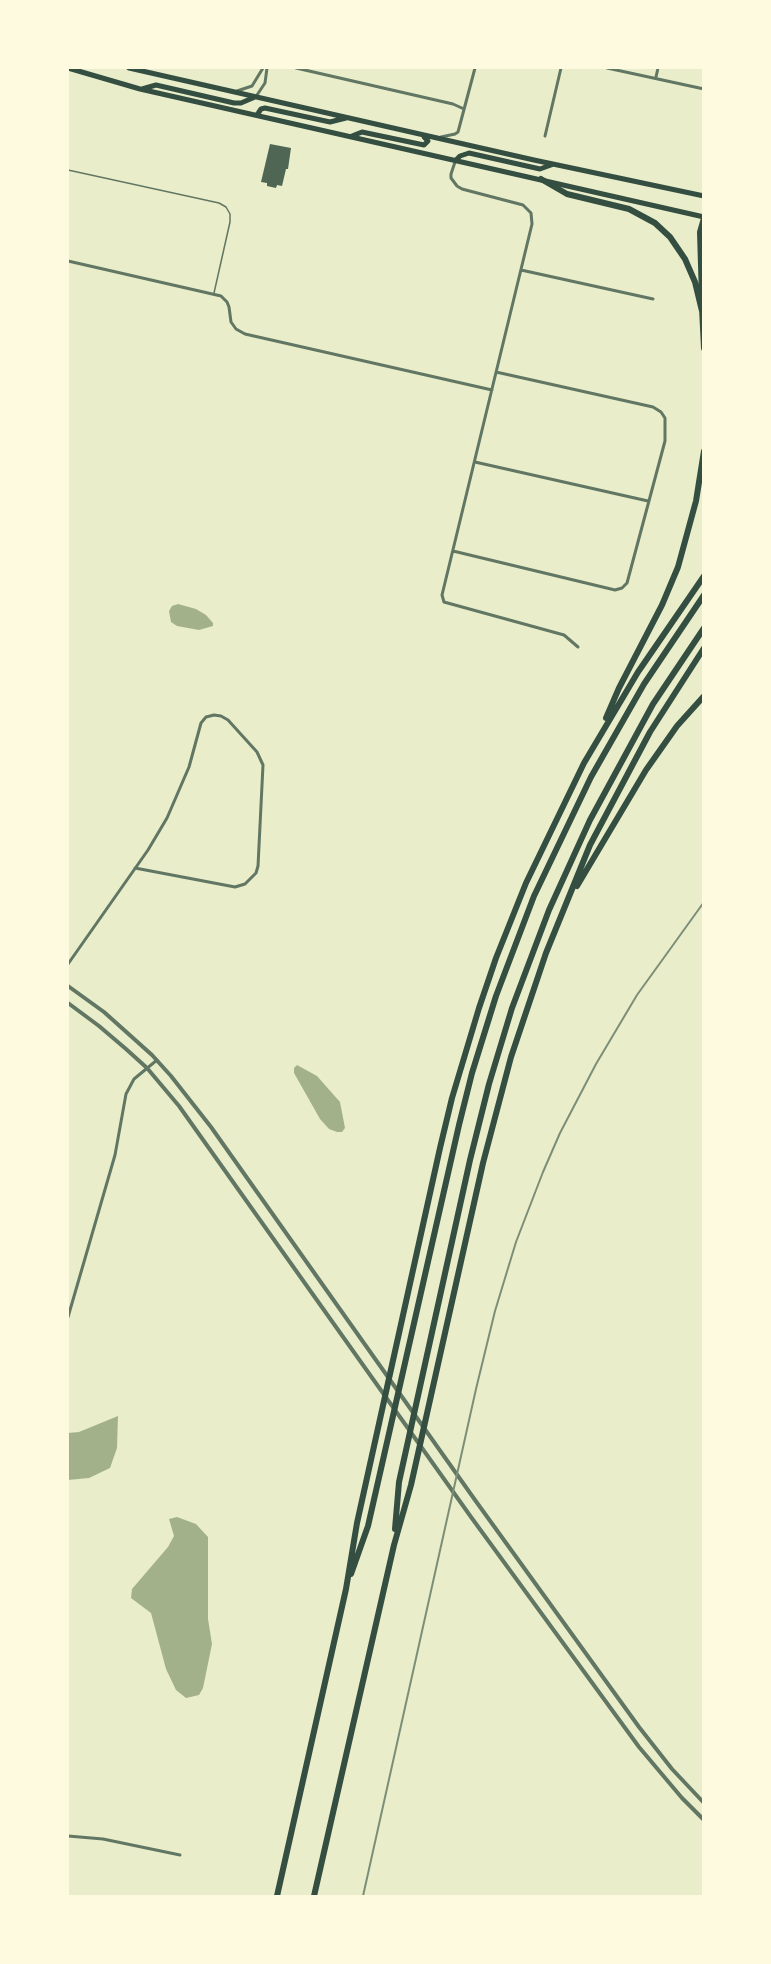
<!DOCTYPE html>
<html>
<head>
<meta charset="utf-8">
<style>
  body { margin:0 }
  #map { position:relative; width:771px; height:1964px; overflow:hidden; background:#e9edc9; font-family:Signika,sans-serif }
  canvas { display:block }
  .frame { position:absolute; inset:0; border:69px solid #fefae0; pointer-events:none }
</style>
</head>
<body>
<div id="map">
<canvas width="771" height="1964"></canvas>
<div class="frame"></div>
</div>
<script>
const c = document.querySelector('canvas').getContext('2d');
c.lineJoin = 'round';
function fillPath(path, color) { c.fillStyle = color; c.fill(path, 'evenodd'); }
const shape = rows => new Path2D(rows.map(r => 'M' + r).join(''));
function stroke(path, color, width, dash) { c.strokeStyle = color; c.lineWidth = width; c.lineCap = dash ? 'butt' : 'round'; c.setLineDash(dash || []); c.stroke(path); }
fillPath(shape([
  [178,604,196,609,206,615,213,623,213,626,199,630,177,626,171,622,169,611,172,606],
  [297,1065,317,1076,340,1102,345,1128,342,1132,337,1132,329,1129,320,1119,294,1073,294,1068],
  [118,1416,117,1448,110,1468,89,1478,68,1480,68,1433,79,1432],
  [177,1517,196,1524,208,1537,208,1619,212,1644,203,1688,199,1695,186,1698,176,1690,166,1669,151,1613,131,1598,132,1589,168,1547,174,1536,169,1519]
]), '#a3b18a');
fillPath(shape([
  [270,144,291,148,288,169,286,169,282,186,277,185,276,188,267,186,267,183,261,182]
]), '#4f6655');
stroke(shape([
  [68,170,219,203,226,207,230,214,230,222,214,293]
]), '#617663', 1.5);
stroke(shape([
  [296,68,453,104,464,109],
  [607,68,704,89],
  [656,77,658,68],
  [237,91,252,86,263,68],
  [257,95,265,83,267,68],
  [545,136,561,68],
  [441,137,455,134,458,132,475,68],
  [455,162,451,174,451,178,457,186,462,189,523,205,531,213,532,224,442,595,444,602,564,635,578,647],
  [68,261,221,296,227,302,229,307,231,322,236,329,245,334,492,390],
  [521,270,653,299],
  [475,462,648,501],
  [453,551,615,590,622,588,627,583,665,441,665,418,661,412,653,407,496,372],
  [68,964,148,850,167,818,189,767,201,723,206,717,214,715,221,716,228,720,257,752,263,765,258,866,256,873,245,884,235,887,135,868],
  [68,1317,115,1155,126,1094,134,1079,157,1060],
  [68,1836,103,1839,180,1855]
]), '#617663', 3);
stroke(shape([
  [68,986,104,1012,152,1055,171,1076,211,1127,475,1500,639,1727,672,1769,704,1803],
  [68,1003,99,1026,126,1049,147,1068,179,1106,471,1517,639,1747,682,1798,704,1820]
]), '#617663', 4);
stroke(shape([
  [68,68,140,89,704,217],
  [129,68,534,160,704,196],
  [142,89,156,85,234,103,241,103,255,97],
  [257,115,261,109,265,108,330,122,346,118],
  [352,136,362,132,424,145,428,141,424,137],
  [456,160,460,156,469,153,540,169,551,165]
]), '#344e41', 5);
stroke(shape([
  [541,179,567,194,629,209,655,223,670,237,685,259,695,282,702,311],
  [702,298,700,232,704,218],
  [702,308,704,348],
  [606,718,619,688,662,605,678,567,696,501,704,451],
  [577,886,646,770,677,726,704,696],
  [395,1529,399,1482,470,1160,489,1084,512,1008,549,910,590,820,653,704,704,628],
  [351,1574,368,1526,459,1125,472,1073,496,996,534,896,591,777,644,684,704,595],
  [277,1896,346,1589,357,1523,440,1148,452,1098,479,1008,496,958,526,883,584,763,638,672,704,576],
  [314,1896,394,1545,411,1485,483,1163,511,1057,546,953,590,845,650,732,704,648]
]), '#344e41', 6);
stroke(shape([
  [363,1896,476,1389,495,1311,516,1242,543,1172,560,1133,596,1064,637,995,704,902]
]), '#7c8e77', 2);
</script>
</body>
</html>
